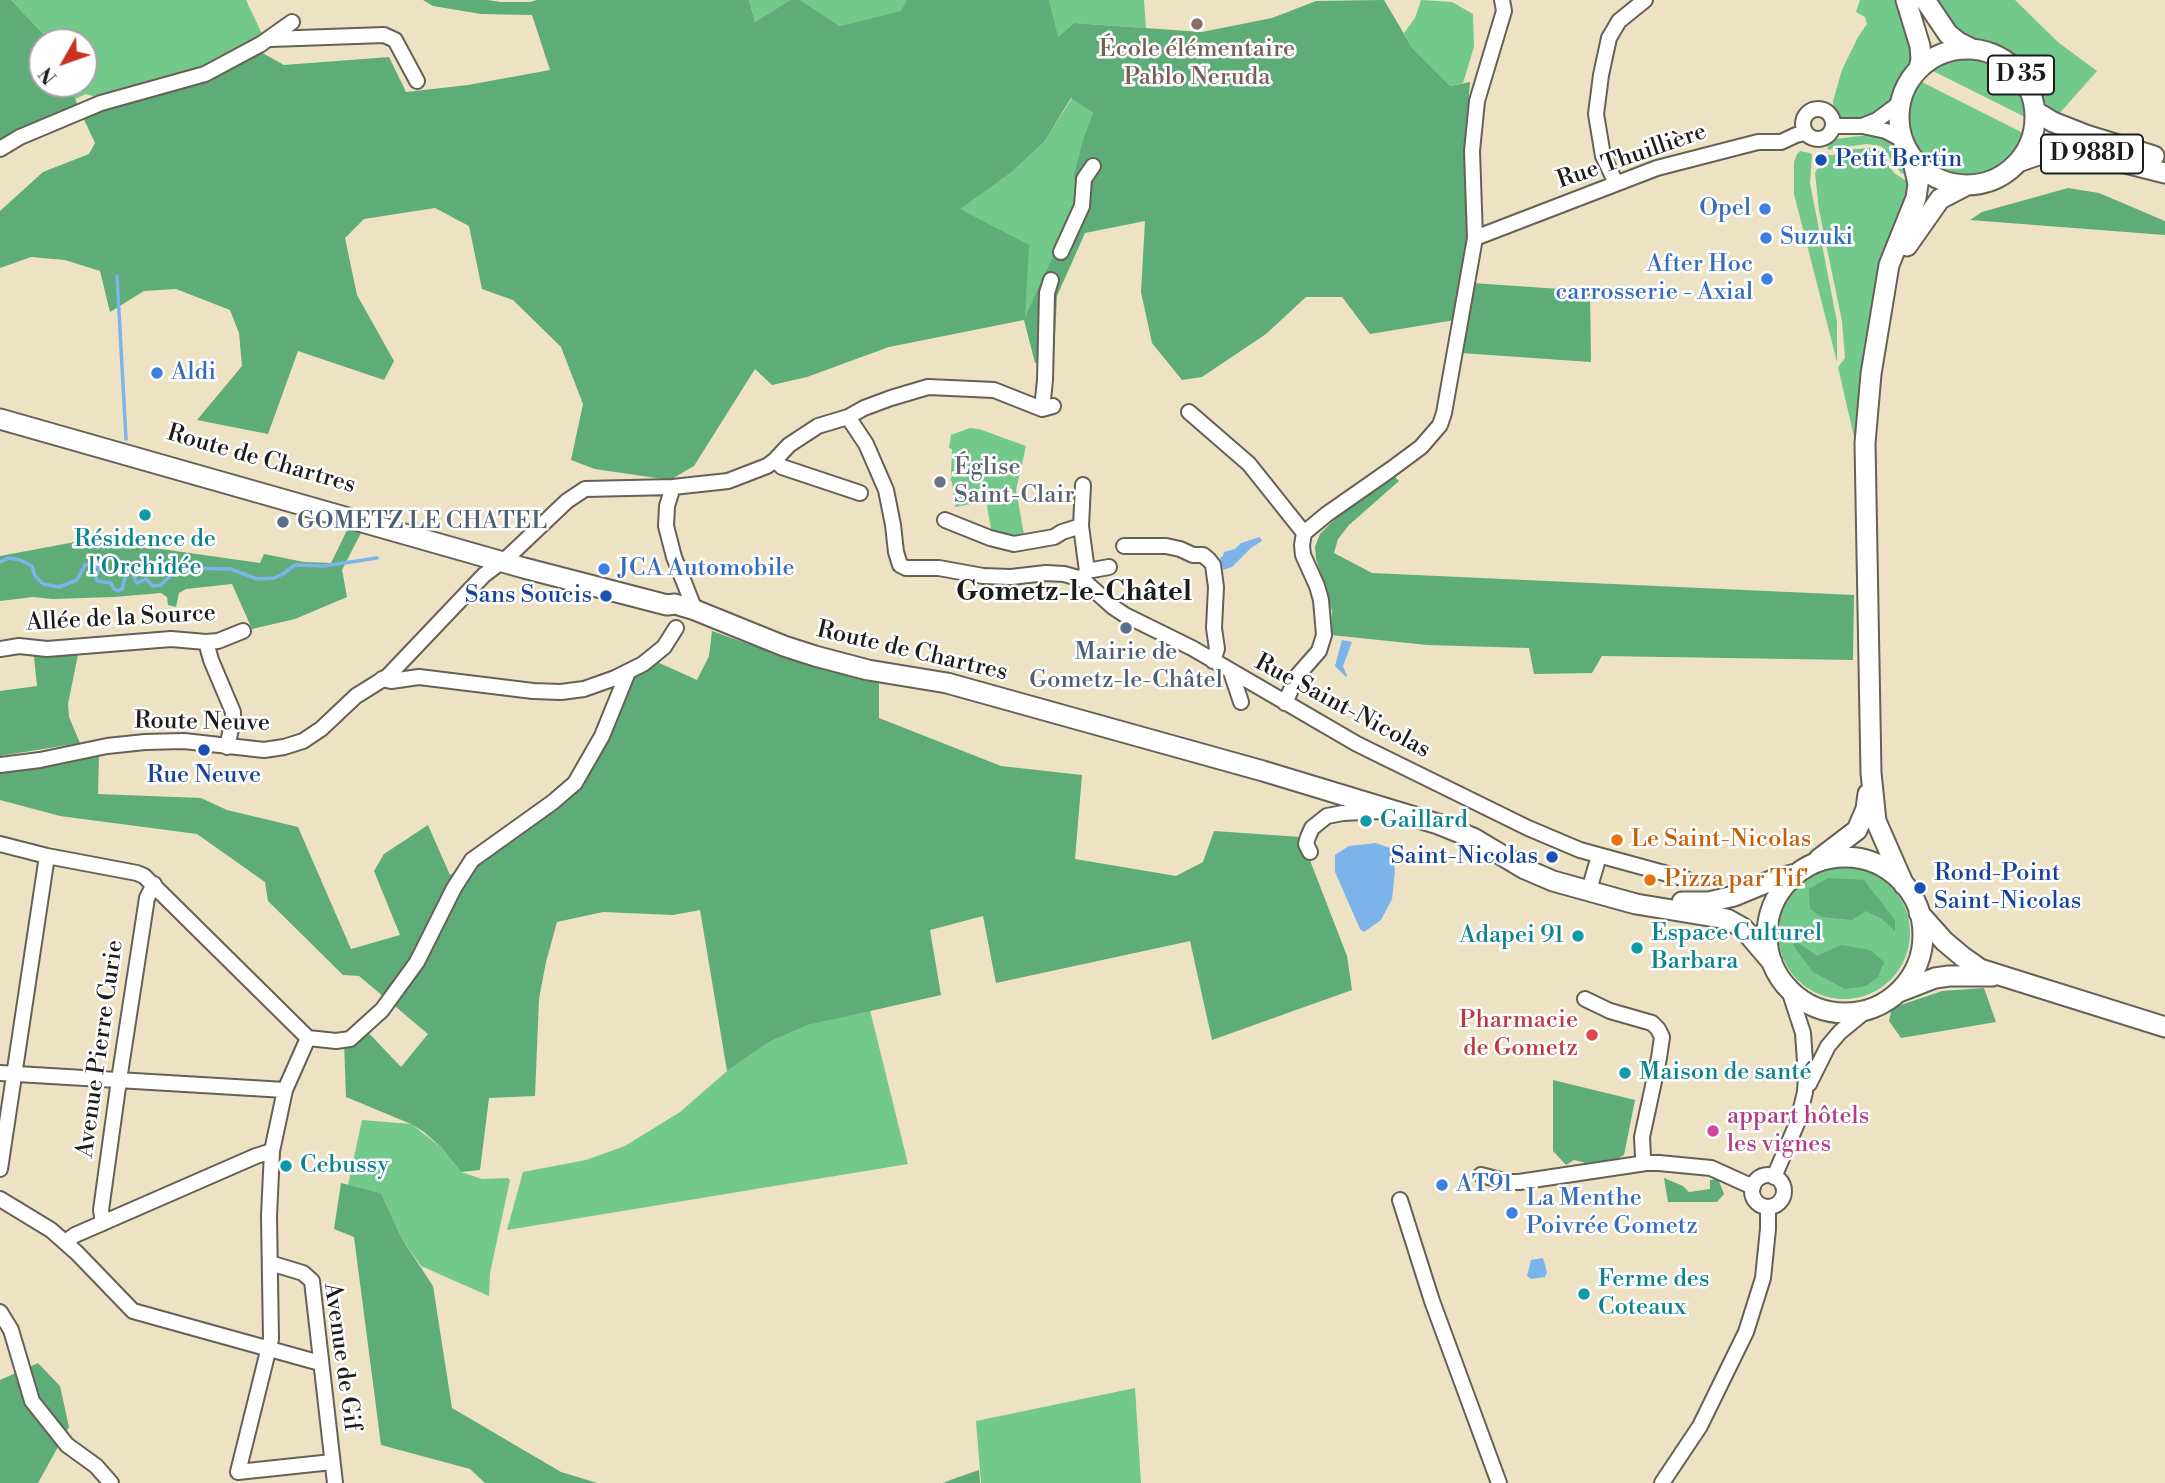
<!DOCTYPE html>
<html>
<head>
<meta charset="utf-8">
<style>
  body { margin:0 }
  #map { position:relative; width:2165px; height:1483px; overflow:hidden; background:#ede2c4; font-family:"Libre Bodoni",serif }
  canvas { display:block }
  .north { position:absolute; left:28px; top:28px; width:70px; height:70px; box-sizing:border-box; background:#fff; border:2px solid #a4a4a4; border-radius:50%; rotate:230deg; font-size:19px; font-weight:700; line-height:28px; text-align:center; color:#1c1c1c }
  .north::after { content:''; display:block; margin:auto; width:24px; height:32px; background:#c8321e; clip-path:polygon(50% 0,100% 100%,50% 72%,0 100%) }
</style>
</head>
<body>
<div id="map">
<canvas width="2165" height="1483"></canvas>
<div class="north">N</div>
</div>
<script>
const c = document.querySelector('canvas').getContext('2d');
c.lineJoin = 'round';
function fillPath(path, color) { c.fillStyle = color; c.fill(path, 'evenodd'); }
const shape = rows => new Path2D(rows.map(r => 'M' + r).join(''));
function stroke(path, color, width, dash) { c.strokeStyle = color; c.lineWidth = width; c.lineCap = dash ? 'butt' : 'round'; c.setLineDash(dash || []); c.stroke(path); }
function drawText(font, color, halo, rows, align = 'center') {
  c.font = font + ' "Libre Bodoni",serif'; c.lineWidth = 5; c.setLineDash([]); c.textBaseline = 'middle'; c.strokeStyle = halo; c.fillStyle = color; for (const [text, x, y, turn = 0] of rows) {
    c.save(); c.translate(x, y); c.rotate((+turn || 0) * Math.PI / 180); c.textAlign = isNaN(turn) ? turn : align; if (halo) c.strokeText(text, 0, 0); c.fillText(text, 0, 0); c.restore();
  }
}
fillPath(shape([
  [11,0,246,0,264,38,214,65,102,99,86,94,75,99,70,84,84,84,84,42,51,42],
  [749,0,790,0,755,22],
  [800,0,907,0,902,11,840,26],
  [1049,0,1144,0,1146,28,1074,23,1057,38],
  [1421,0,1452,2,1473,14,1474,47,1463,83,1450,86,1413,49,1404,33,1415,18],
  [1860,0,1898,0,1908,34,1911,59,1896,85,1890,104,1875,114,1857,120,1840,119,1833,112,1833,101,1842,70,1858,37,1867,24,1865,17,1856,12],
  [1933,0,2015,0,2059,43,2097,71,2058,115,2052,111,2042,99,2035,82,2025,67,2003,50,1971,40,1959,33],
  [1960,56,1970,56,1990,60,2007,70,2015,78,2025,95,2029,119,1929,69,1940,62],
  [1918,80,2027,135,2018,154,2011,162,1995,173,1975,179,1965,180,1945,175,1927,165,1920,158,1909,140,1905,120,1908,100],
  [1072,98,1093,113,1081,207,1057,248,1025,320,959,209,1012,172,1045,141],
  [1877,134,1887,138,1894,144,1910,176,1901,173,1881,146,1866,144,1833,149,1828,150,1827,148,1835,139],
  [1870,148,1878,150,1883,154,1894,173,1913,185,1857,450,1838,367,1845,358,1842,321,1819,210,1815,173,1817,169,1823,168,1825,155,1833,155,1844,150],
  [1800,151,1810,153,1812,155,1810,183,1837,322,1837,362,1794,194,1794,162,1797,154],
  [970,428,979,429,1026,446,1016,490,1025,540,992,534,986,501,955,507,952,482,950,480,952,476,951,474,952,449,949,448,951,435],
  '1778 933a66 66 0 1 1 132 0a66 66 0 1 1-132 0Z',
  [870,1010,908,1164,507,1230,523,1172,586,1160,625,1146,680,1112,727,1071,769,1042,808,1025],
  [362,1120,411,1124,442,1148,461,1172,482,1179,508,1178,510,1180,490,1273,489,1296,421,1266,402,1239,381,1193,348,1185],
  [1135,1388,1141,1483,981,1483,976,1421]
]), '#73c88b');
fillPath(shape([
  [0,0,11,0,51,42,42,42,42,84,70,84,80,112,0,149],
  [423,0,488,0,500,2,530,2,537,0,749,0,755,22,790,0,800,0,840,26,901,11,907,0,1049,0,1058,37,1074,23,1202,32,1272,18,1316,1,1384,0,1413,49,1450,86,1470,82,1464,155,1468,239,1455,320,1370,334,1342,297,1306,297,1266,334,1202,377,1182,380,1152,343,1141,292,1145,221,1085,233,1057,296,1054,358,1035,363,1024,320,889,347,807,377,772,385,755,369,694,466,670,480,595,469,571,460,583,404,561,347,513,300,482,289,469,226,435,208,364,219,345,238,357,295,394,361,384,380,298,351,268,434,197,420,242,366,239,333,230,310,176,289,144,291,110,312,100,271,65,260,31,257,0,268,0,211,43,172,89,154,95,143,82,115,259,51,284,65,389,57,406,92,468,85,550,70,532,15,481,14,433,6],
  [1071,98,1093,113,1084,137,1074,175,1081,207,1057,248,1025,317,1029,245,960,209,1012,172,1045,141],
  [2068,188,2099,193,2165,221,2165,235,1970,220,1982,212],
  [1472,283,1590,291,1591,362,1461,353],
  [1394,476,1399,481,1349,525,1338,539,1334,553,1372,573,1854,595,1853,660,1602,656,1592,673,1534,674,1529,648,1427,645,1331,635,1332,611,1316,559,1315,547,1320,534,1338,516],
  [352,520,365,525,342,570,347,597,295,619,252,629,232,584,186,589,179,593,176,607,168,605,167,597,161,593,114,597,53,599,33,597,0,601,0,556,91,539,260,563,264,554,304,562,331,563],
  [712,631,777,654,820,667,879,679,879,718,1001,766,1082,775,1075,859,1176,876,1203,862,1214,831,1301,837,1347,956,1352,990,1212,1040,1190,941,996,983,983,916,930,930,941,995,808,1025,769,1042,727,1071,700,910,673,915,603,912,557,922,546,962,539,999,535,1096,489,1098,480,1170,461,1172,442,1148,424,1132,411,1124,346,1097,344,1041,363,1027,401,1067,428,1034,359,976,343,975,268,901,265,882,197,834,60,816,0,800,0,768,82,754,99,755,98,794,201,798,227,810,298,827,351,949,400,935,374,871,384,854,428,825,450,875,512,837,576,785,627,681,655,661,697,680,709,656],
  [47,649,79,650,68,704,69,717,80,743,0,756,0,691,37,686,34,657],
  [1828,878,1864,880,1895,920,1895,931,1882,919,1866,911,1852,920,1822,917,1810,909,1809,889],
  [1797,942,1817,956,1841,945,1870,950,1884,962,1878,977,1866,986,1845,989,1813,972,1793,945],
  [1984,988,1996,1022,1901,1038,1889,1021,1892,1008,1942,991],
  [1553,1080,1635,1100,1624,1155,1613,1161,1586,1163,1574,1160,1566,1165,1553,1151],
  [1664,1178,1683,1186,1689,1192,1710,1189,1710,1180,1718,1179,1724,1194,1717,1202,1668,1202],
  [341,1183,381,1193,402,1239,433,1286,452,1408,561,1472,597,1483,485,1483,470,1469,381,1445,354,1237,334,1229],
  [38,1363,60,1386,69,1427,38,1483,0,1483,0,1380],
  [979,1470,980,1483,943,1483,953,1479]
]), '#5eac77');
fillPath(shape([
  [1260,537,1262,541,1251,548,1232,567,1223,570,1220,558,1223,556,1224,552,1235,549,1241,543],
  [1342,640,1352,642,1343,666,1347,676,1346,677,1335,666],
  [1376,843,1390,848,1391,851,1395,870,1392,899,1381,920,1364,932,1360,929,1335,872,1335,855,1349,846],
  [1543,1258,1547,1272,1545,1277,1531,1279,1527,1276,1531,1260]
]), '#7db3eb');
stroke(shape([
  [117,276,126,439],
  [0,562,9,558,20,560,32,566,35,576,43,584,59,587,77,580,85,565,92,563,96,565,99,569,96,577,97,581,111,583,114,589,118,591,122,589,126,574,129,571,132,573,137,583,146,579,153,586,161,585,171,575,186,568,231,569,257,579,274,578,283,574,295,565,324,566,377,558]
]), '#7db3eb', 3.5);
const minor = shape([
  [271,39,384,35,395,40,417,81],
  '1803 124a15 15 0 1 1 30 0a15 15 0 1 1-30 0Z',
  [1833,126,1862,126,1877,120,1900,103],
  [1863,126,1886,131,1903,140],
  [0,149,20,137,101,103,205,74,261,44,292,22],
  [1616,183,1603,156,1596,114,1601,75,1609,38,1619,21,1645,0],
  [1475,238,1657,168,1758,142,1781,142,1796,135,1806,133],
  [1061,252,1082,206,1084,179,1093,166],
  [1042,409,1045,380,1047,293,1051,280],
  [1189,412,1249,464,1304,533],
  [848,417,866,444,886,490,893,525,896,552,900,565,906,568,939,568,983,576,1011,577,1046,573,1064,574,1082,579,1113,607,1125,615,1192,648,1357,744,1528,828,1580,850,1686,879],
  [775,460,782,467,860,493],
  [673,487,667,506,666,526,674,557,695,610],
  [945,520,990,538,1014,544,1054,537,1062,532,1081,526],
  [1124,546,1166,546,1180,549,1193,555,1203,555,1209,560,1213,565,1216,587,1214,628,1217,649,1213,661],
  [1087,571,1109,567],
  [1082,579,1087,571,1081,526,1083,485],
  [206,642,211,660,233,712,233,720,227,747],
  [0,649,19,646,47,649,171,639,206,642,218,641,243,631],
  [1231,672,1241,702],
  [382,679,391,681,419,677,533,691,561,692,584,689,615,678,643,664,664,647,676,628],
  [1285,703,1297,676,1319,651,1324,635,1321,600,1317,586,1303,555,1302,545,1304,533,1327,514,1390,470,1421,447,1440,425,1444,413,1475,238,1472,151,1477,101,1504,11,1502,0],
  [0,765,40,760,107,746,145,742,184,741,264,750,284,747,303,741,321,729,356,696,388,676,484,575,509,556,567,501,585,489,673,487,728,481,767,466,775,460,789,445,818,426,848,417,864,408,891,398,928,387,994,390,1042,409,1053,406],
  [0,844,47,856,137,873,144,876,308,1038],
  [1310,852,1306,844,1308,837,1312,828,1327,816,1343,813,1382,811],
  [1589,890,1599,856],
  [1585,999,1610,1011,1652,1023,1658,1029,1662,1037,1659,1058,1642,1137,1643,1157,1646,1163],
  [308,1038,285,1090,272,1151,269,1216,271,1339,238,1472,332,1462],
  [308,1038,336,1041,350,1039,382,1010,417,962,454,888,472,860,553,802,575,783,602,736,628,672],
  [0,1073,285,1090],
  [1809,1084,1828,1046,1840,1032,1868,1009],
  [0,1169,47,856],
  [1481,1175,1508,1182,1519,1182,1646,1163,1659,1163,1711,1168,1753,1187],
  '1752 1191a16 16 0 1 1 32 0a16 16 0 1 1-32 0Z',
  [1774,1177,1798,1121,1805,1092,1806,1076,1803,1033,1788,987],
  [0,1199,51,1230,77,1253,133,1311,320,1363],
  [1400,1200,1432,1301,1499,1483],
  [103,1223,101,1210,119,1080,147,898,154,884],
  [65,1242,75,1235,256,1156,272,1151],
  [270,1263,303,1273,312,1281,335,1483],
  [0,1312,11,1330,32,1401,67,1445,96,1466,111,1483],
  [1662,1483,1700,1426,1746,1332,1763,1278,1768,1229,1768,1207]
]);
const major = shape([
  [1906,0,1920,46,1921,59,1919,69],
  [1925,0,1948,34,1958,42,1972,49],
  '1899 117a68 68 0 1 1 136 0a68 68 0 1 1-136 0Z',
  [2035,111,2053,122,2086,135,2154,156],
  [2018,162,2044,153,2082,152,2165,173],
  [1907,246,1940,199,1965,186],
  [0,419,524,568,667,605,675,604,695,610,784,646,815,656,868,670,947,683,1263,771,1438,824,1473,838,1525,869,1553,881,1636,904,1727,919,1743,928,1772,962],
  '1767 935a78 78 0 1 1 156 0a78 78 0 1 1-156 0Z',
  [1819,859,1857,830,1866,809,1868,794],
  [1904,885,1876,821,1871,773,1865,443,1871,374,1889,265,1916,198,1918,184,1912,157],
  [1682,902,1709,902,1734,896,1773,880,1796,874],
  [1919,913,1944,941,1963,957,1980,969,2165,1027],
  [1899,992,1935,978,1949,976,1992,976]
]);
stroke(minor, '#656157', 18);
stroke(major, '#656157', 23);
stroke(minor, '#fff', 14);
stroke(major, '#fff', 19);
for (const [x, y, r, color] of [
  [1197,24,7,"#8d6e63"],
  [1821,160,7,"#1a4fb4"],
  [1765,209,7,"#3f7fe0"],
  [1766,238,7,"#3f7fe0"],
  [1767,279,7,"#3f7fe0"],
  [157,373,7,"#3f7fe0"],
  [940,482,7,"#6b7280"],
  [145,515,7,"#0f9aa8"],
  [283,522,7,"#5c6f8a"],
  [604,569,7,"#3f7fe0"],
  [606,596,7,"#1a4fb4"],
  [1126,628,7,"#5c6f8a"],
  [204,750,7,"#1a4fb4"],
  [1366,821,7,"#0f9aa8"],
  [1617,840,7,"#e8710a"],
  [1552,857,7,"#1a4fb4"],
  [1650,880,7,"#e8710a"],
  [1920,888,7,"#1a4fb4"],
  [1578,936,7,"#0f9aa8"],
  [1637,948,7,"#0f9aa8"],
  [1592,1035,7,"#e0444e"],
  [1625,1073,7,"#0f9aa8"],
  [1713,1131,7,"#d1479c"],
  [286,1166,7,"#0f9aa8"],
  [1442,1185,7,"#3f7fe0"],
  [1512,1213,7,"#3f7fe0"],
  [1584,1294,7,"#0f9aa8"]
]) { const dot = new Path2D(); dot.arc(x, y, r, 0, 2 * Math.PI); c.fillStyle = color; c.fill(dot); stroke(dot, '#fff', 2.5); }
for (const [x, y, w] of [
  [2021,75,66],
  [2092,154,102]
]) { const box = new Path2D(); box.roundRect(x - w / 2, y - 19.5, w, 39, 5); c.fillStyle = '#fff'; c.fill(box); stroke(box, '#1c1c1c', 2); }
drawText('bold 23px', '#1c1c1c', null, [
  ["D 35",2021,75],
  ["D 988D",2092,154]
]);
drawText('24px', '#785e54', '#fff', [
  ["École élémentaire",1197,50],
  ["Pablo Neruda",1197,78]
]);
drawText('24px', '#1c1c1c', '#fff', [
  ["Rue Thuillière",1632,157,-19],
  ["Route de Chartres",261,460,16],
  ["Allée de la Source",121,619,-3],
  ["Route de Chartres",912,652,13],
  ["Rue Saint-Nicolas",1342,707,28],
  ["Route Neuve",202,723,1],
  ["Avenue Pierre Curie",101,1049,-82],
  ["Avenue de Gif",341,1357,82]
]);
drawText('24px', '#164399', '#fff', [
  ["Petit Bertin",1835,160],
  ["Sans Soucis",592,596,"right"],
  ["Rue Neuve",204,776,"center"],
  ["Saint-Nicolas",1538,857,"right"],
  ["Rond-Point",1934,874],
  ["Saint-Nicolas",1934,902]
], 'left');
drawText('24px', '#366cbe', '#fff', [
  ["Opel",1751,209,"right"],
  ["Suzuki",1780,238],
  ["After Hoc",1753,265,"right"],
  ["carrosserie - Axial",1753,293,"right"],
  ["Aldi",171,373],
  ["JCA Automobile",618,569],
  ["AT91",1456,1185],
  ["La Menthe",1526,1199],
  ["Poivrée Gometz",1526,1227]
], 'left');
drawText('24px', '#5b616d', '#fff', [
  ["Église",954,468],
  ["Saint-Clair",954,496]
], 'left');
drawText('24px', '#4e5e75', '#fff', [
  ["GOMETZ LE CHATEL",297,522],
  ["Mairie de",1126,653,"center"],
  ["Gometz-le-Châtel",1126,681,"center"]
], 'left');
drawText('24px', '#0d838f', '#fff', [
  ["Résidence de",145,540,"center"],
  ["l'Orchidée",145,568,"center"],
  ["Gaillard",1380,821],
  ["Espace Culturel",1651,934],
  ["Barbara",1651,962],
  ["Adapei 91",1564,936,"right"],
  ["Maison de santé",1639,1073],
  ["Cebussy",300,1166],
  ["Ferme des",1598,1280],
  ["Coteaux",1598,1308]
], 'left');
drawText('24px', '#c56008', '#fff', [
  ["Le Saint-Nicolas",1631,840],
  ["Pizza par Tif'",1664,880]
], 'left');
drawText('24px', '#be3a42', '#fff', [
  ["Pharmacie",1578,1021],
  ["de Gometz",1578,1049]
], 'right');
drawText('24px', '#b23c85', '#fff', [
  ["appart hôtels",1727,1117],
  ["les vignes",1727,1145]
], 'left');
drawText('bold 28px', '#1c1c1c', '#fff', [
  ["Gometz-le-Châtel",1074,593]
]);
</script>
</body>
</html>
